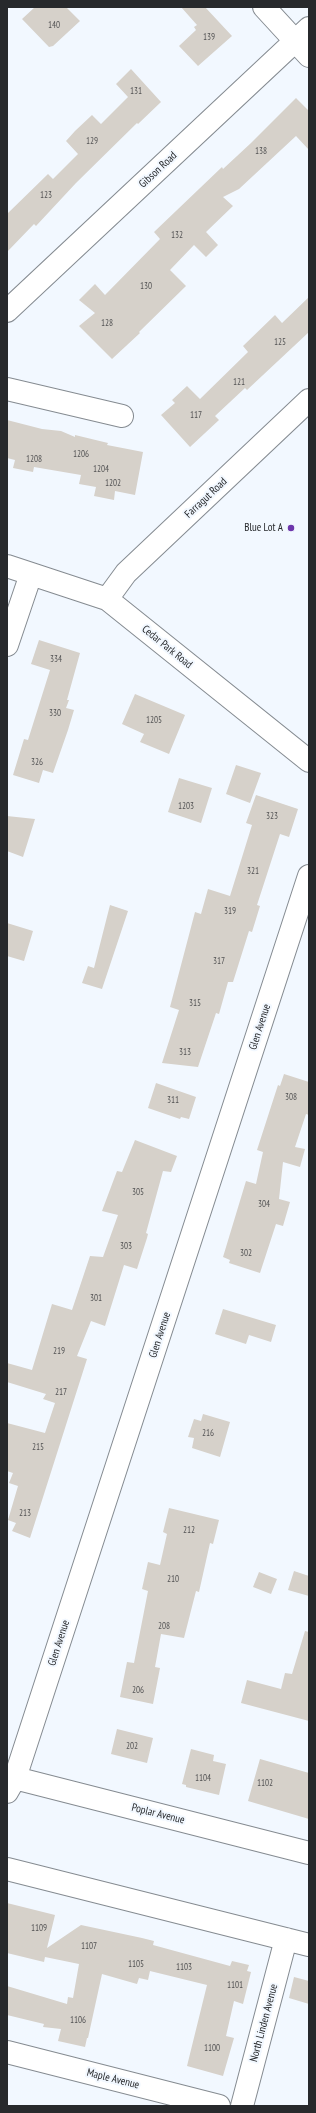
<!DOCTYPE html>
<html>
<head>
<meta charset="utf-8">
<style>
  body { margin:0 }
  #map { position:relative; width:316px; height:2113px; overflow:hidden; background:#f2f8ff; font-family:"PT Sans Narrow",sans-serif }
  canvas { display:block }
  .frame { position:absolute; inset:0; border:8px solid #27292c; pointer-events:none }
</style>
</head>
<body>
<div id="map">
<canvas width="316" height="2113"></canvas>
<div class="frame"></div>
</div>
<script>
const c = document.querySelector('canvas').getContext('2d');
c.lineJoin = 'round';
function fillPath(path, color) { c.fillStyle = color; c.fill(path, 'evenodd'); }
const shape = rows => new Path2D(rows.map(r => 'M' + r).join(''));
function stroke(path, color, width, dash) { c.strokeStyle = color; c.lineWidth = width; c.lineCap = dash ? 'butt' : 'round'; c.setLineDash(dash || []); c.stroke(path); }
function drawText(font, color, halo, rows, align = 'center') {
  c.font = font + ' "PT Sans Narrow",sans-serif'; c.lineWidth = 4; c.setLineDash([]); c.textBaseline = 'middle'; c.strokeStyle = halo; c.fillStyle = color; for (const [text, x, y, turn = 0] of rows) {
    c.save(); c.translate(x, y); c.rotate((+turn || 0) * Math.PI / 180); c.textAlign = isNaN(turn) ? turn : align; if (halo) c.strokeText(text, 0, 0); c.fillText(text, 0, 0); c.restore();
  }
}
fillPath(shape([
  [35,7,66,7,80,21,53,46,49,47,22,19],
  [181,7,205,7,232,36,198,66,179,46,196,30,194,27,197,25],
  [131,69,161,102,138,124,137,123,76,183,36,226,34,224,7,252,7,214,48,174,53,179,78,154,66,141,75,131,92,115,101,124,128,97,116,84],
  [296,98,309,111,309,150,296,136,239,189,223,197,233,206,206,232,218,245,206,257,194,245,170,270,186,286,139,332,140,333,112,359,79,326,95,313,79,300,95,284,105,295,160,239,154,232,222,167,223,169,251,143],
  [309,297,309,332,247,390,245,388,215,416,219,420,190,447,161,415,175,403,172,400,187,386,200,399,248,352,243,346,275,315,282,323],
  [7,420,42,429,61,431,75,437,75,435,108,443,107,445,143,452,135,495,115,491,114,500,94,496,96,487,79,484,81,475,34,467,33,472,13,468,15,460,7,458],
  [39,640,80,653,67,700,69,700,66,708,74,710,68,730,53,773,43,770,39,783,13,775,24,739,28,740,50,670,31,664],
  [135,694,185,715,169,754,140,742,144,734,122,724],
  [236,765,261,773,250,803,226,794],
  [179,778,212,788,201,823,168,812],
  [256,795,298,809,289,837,280,834,257,905,260,906,252,932,249,931,233,982,228,982,219,1014,216,1013,198,1067,162,1063,179,1010,170,1007,195,912,201,914,208,889,230,896,252,825,246,823],
  [7,816,35,819,23,857,7,851],
  [110,905,128,911,102,989,82,983,88,966,94,968],
  [7,923,33,931,24,961,7,956],
  [284,1074,309,1082,309,1115,306,1114,295,1147,305,1149,300,1167,283,1162,279,1199,290,1202,283,1226,276,1224,260,1273,229,1263,230,1260,223,1257,246,1181,256,1184,263,1152,257,1150,278,1085,280,1086],
  [156,1083,196,1097,189,1119,181,1117,180,1119,148,1108],
  [135,1140,177,1156,171,1172,163,1171,146,1233,148,1234,147,1238,137,1269,124,1265,105,1326,91,1321,77,1356,87,1359,30,1538,12,1531,16,1523,8,1520,18,1486,9,1483,13,1473,7,1471,7,1423,45,1433,55,1403,43,1399,46,1394,7,1382,7,1363,32,1370,52,1304,72,1310,90,1256,103,1257,118,1215,102,1211,117,1171,122,1172],
  [223,1309,276,1325,271,1342,249,1335,246,1344,215,1334],
  [203,1414,230,1422,220,1457,192,1448,194,1438,188,1437,194,1419,201,1421],
  [169,1508,219,1520,213,1544,210,1543,199,1592,196,1591,184,1638,161,1634,155,1667,160,1668,153,1704,120,1697,127,1662,134,1663,148,1591,142,1589,148,1562,160,1565,167,1534,163,1532],
  [294,1571,309,1576,309,1596,288,1590],
  [259,1572,277,1579,271,1594,253,1587],
  [305,1631,309,1632,309,1721,241,1703,247,1680,281,1689,285,1673,292,1674],
  [117,1729,153,1738,147,1763,111,1754],
  [191,1749,214,1755,213,1761,226,1764,219,1795,186,1787,186,1785,182,1784],
  [260,1759,309,1773,309,1819,248,1801],
  [7,1903,55,1915,47,1948,81,1925,142,1938,154,1941,153,1945,230,1966,232,1961,249,1965,247,1971,251,1972,243,2004,234,2001,226,2036,234,2038,223,2076,187,2066,207,1985,150,1971,148,1980,139,1978,137,1984,102,1974,88,2038,87,2038,85,2047,58,2041,61,2029,43,2027,44,2024,7,2015,7,1986,67,2004,68,1997,73,1998,79,1964,45,1957,44,1962,7,1953],
  [294,1977,309,1981,309,2004,289,1998]
]), '#d6d1ca');
const minor = shape([
  [264,7,309,56],
  [7,311,309,28],
  [7,389,122,416],
  [7,566,107,599,309,761],
  [107,599,126,573,309,400],
  [7,645,31,574],
  [7,1776,309,1853],
  [7,1792,15,1778,309,876],
  [7,1869,309,1945],
  [7,2052,219,2106],
  [242,2106,286,1939]
]);
stroke(minor, '#858b91', 24);
stroke(minor, '#fff', 22);
for (const [x, y, r, color] of [
  [291,528,4,"#6d36ac"]
]) { const dot = new Path2D(); dot.arc(x, y, r, 0, 2 * Math.PI); c.fillStyle = color; c.fill(dot); stroke(dot, '#f2f8ff', 1.5); }
drawText('9px', '#535354', null, [
  ["140",54,25],
  ["139",209,37],
  ["131",136,91],
  ["129",92,141],
  ["138",261,151],
  ["123",46,195],
  ["132",177,235],
  ["130",146,286],
  ["128",107,323],
  ["125",280,342],
  ["121",239,382],
  ["117",196,415],
  ["1206",81,454],
  ["1208",34,459],
  ["1204",101,469],
  ["1202",113,483],
  ["334",56,659],
  ["330",55,713],
  ["1205",154,720],
  ["326",37,762],
  ["1203",186,806],
  ["323",272,816],
  ["321",253,871],
  ["319",230,911],
  ["317",219,961],
  ["315",195,1003],
  ["313",185,1052],
  ["308",291,1097],
  ["311",173,1100],
  ["305",138,1192],
  ["304",264,1204],
  ["303",126,1246],
  ["302",246,1253],
  ["301",96,1298],
  ["219",59,1351],
  ["217",61,1392],
  ["216",208,1433],
  ["215",38,1447],
  ["213",25,1513],
  ["212",189,1530],
  ["210",173,1579],
  ["208",164,1626],
  ["206",138,1690],
  ["202",132,1746],
  ["1104",203,1778],
  ["1102",265,1783],
  ["1109",39,1928],
  ["1107",89,1946],
  ["1105",136,1964],
  ["1103",184,1967],
  ["1101",235,1985],
  ["1106",78,2020],
  ["1100",212,2048]
]);
drawText('11px', '#27292c', '#f2f8ff', [
  ["Gibson Road",158,170,-43],
  ["Farragut Road",206,498,-43],
  ["Cedar Park Road",167,647,39],
  ["Glen Avenue",260,1027,-72],
  ["Glen Avenue",160,1335,-72],
  ["Glen Avenue",59,1643,-72],
  ["Poplar Avenue",158,1814,14],
  ["North Linden Avenue",264,2023,-75],
  ["Maple Avenue",113,2079,14]
]);
drawText('11px', '#27292c', '#f2f8ff', [
  ["Blue Lot A",283,528]
], 'right');
</script>
</body>
</html>
